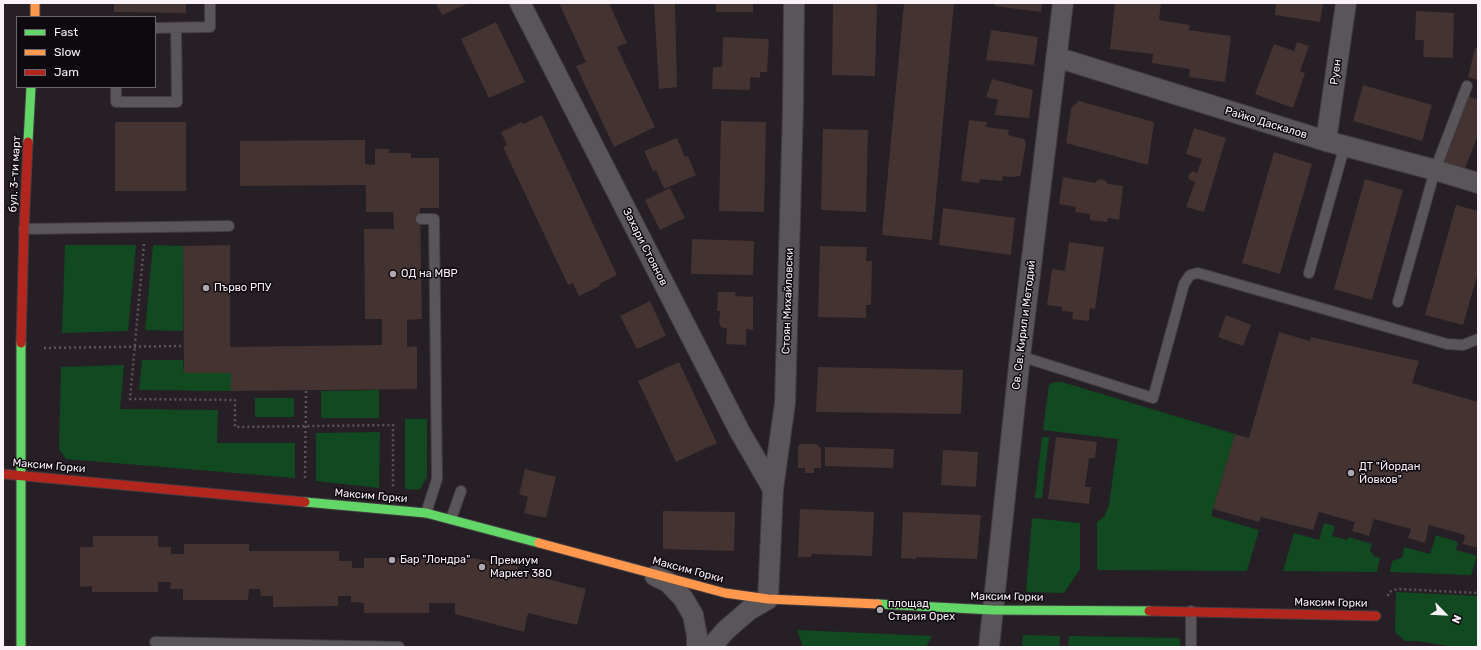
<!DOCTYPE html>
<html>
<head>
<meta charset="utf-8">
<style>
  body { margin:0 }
  #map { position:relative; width:1481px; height:650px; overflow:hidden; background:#261f25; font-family:Rubik,sans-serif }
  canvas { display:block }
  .frame { position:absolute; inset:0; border:4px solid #faf1f9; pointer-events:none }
  .legend { position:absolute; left:16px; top:16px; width:140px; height:72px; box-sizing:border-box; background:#0e090e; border:1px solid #6c666c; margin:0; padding:5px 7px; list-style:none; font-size:12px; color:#faf1f9 }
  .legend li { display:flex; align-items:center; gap:8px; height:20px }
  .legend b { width:20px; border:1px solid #6c666c }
  .north { position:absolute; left:1425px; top:594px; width:40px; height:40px; -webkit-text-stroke:3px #0e090e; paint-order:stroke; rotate:114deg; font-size:11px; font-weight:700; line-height:16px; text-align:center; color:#faf1f9 }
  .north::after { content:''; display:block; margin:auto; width:14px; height:18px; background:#faf1f9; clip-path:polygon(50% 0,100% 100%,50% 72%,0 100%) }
</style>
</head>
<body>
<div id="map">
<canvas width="1481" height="650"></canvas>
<div class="frame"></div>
<ul class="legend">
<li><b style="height:5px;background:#63d668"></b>Fast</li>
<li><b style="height:5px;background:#ff974d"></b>Slow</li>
<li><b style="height:5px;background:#b3261e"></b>Jam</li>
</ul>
<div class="north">N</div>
</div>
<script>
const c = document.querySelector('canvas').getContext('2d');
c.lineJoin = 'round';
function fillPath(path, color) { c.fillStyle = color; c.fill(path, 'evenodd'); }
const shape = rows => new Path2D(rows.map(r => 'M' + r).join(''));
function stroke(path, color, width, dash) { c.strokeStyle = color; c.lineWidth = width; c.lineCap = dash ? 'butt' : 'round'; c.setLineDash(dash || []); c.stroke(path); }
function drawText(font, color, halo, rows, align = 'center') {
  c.font = font + ' Rubik,sans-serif'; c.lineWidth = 3; c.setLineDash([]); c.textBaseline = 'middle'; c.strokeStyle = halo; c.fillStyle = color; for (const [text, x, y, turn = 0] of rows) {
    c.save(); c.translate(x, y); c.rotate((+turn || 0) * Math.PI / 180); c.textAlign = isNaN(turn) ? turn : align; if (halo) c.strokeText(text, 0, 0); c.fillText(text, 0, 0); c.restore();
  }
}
fillPath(shape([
  [65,245,136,245,128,331,62,333],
  [153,245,183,246,183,331,145,330],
  [142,360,183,360,184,373,231,373,231,391,139,390],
  [124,365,120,409,218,410,217,443,295,443,295,478,66,459,59,449,61,367],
  [1055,382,1062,382,1235,434,1211,516,1259,530,1247,571,1097,570,1097,522,1104,517,1109,505,1118,439,1043,430,1049,384],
  [379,390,379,418,321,418,321,391],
  [255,398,294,398,294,417,255,417],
  [405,419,427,419,427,477,421,488,417,490,405,489],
  [380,432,379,488,316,481,316,433],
  [1042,437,1049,437,1042,498,1035,498],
  [1032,518,1080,523,1080,569,1064,593,1026,592],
  [1324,523,1335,526,1332,536,1347,540,1349,537,1372,544,1370,550,1374,556,1380,558,1377,572,1283,571,1294,533,1319,540],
  [1436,535,1458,542,1456,550,1477,556,1471,575,1390,572,1392,561,1402,558,1404,547,1430,554],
  [1396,592,1478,596,1478,647,1454,647,1417,641,1405,641,1395,632],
  [797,630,932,636,926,647,803,647],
  [1023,635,1060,636,1059,647,1022,647],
  [1069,636,1180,638,1180,647,1068,647]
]), '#114920');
fillPath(shape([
  [114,3,186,3,186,13,114,12],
  [436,3,469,3,442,15],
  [559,3,609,3,627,43,617,47,655,127,614,147,576,66,586,62],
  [654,3,675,3,677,87,659,89],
  [716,3,753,3,753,12,716,12],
  [833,3,877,3,875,76,832,75],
  [904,3,954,3,932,240,882,235],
  [995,3,1042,3,1041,12,995,6],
  [1115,3,1161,3,1159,20,1190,25,1189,30,1231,36,1225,82,1189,77,1190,69,1152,63,1153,54,1110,49],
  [1276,3,1323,3,1320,22,1275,15],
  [1416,11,1454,13,1453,58,1423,57,1424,40,1415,40],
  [496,22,525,82,489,98,461,39],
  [991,30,1038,37,1034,65,986,60],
  [723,37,769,39,767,72,760,72,760,78,750,77,750,90,712,89,713,67,722,67],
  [1297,42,1309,46,1300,71,1305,73,1293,108,1255,94,1274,44,1294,51],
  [1475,48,1478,49,1478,80,1468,77],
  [992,79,1033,90,1029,118,995,115,998,100,986,97],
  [1363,85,1432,105,1422,141,1353,121],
  [1469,96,1478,100,1478,135,1464,171,1444,163],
  [1079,101,1154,122,1148,165,1066,143,1071,108],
  [542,115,617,275,599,284,600,286,579,296,573,283,568,285,503,147,507,145,501,132,522,122,523,124],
  [969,120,987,122,986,127,1009,130,1008,135,1024,139,1026,143,1021,173,1020,176,1012,177,1003,176,1002,181,980,179,979,183,961,181],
  [721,121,766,122,764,212,719,211],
  [115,122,186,122,186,191,115,191],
  [1194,128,1226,138,1204,212,1186,207,1195,182,1190,180,1188,177,1190,173,1193,171,1197,173,1202,159,1186,154],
  [823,129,868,130,866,212,821,210],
  [677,138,685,157,688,156,696,175,664,189,656,170,653,171,644,151],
  [365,140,365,164,375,165,375,149,389,149,389,153,411,153,411,158,439,158,439,208,420,208,422,319,407,320,407,347,417,346,417,389,231,391,231,373,184,373,183,246,230,245,230,347,382,345,382,319,365,319,364,229,394,229,393,212,366,212,366,185,240,186,240,141],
  [1274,152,1312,164,1280,274,1242,263],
  [1063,177,1095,183,1099,179,1105,180,1108,184,1123,186,1119,220,1108,218,1107,222,1090,220,1090,214,1075,212,1076,207,1059,204],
  [1365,179,1403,190,1372,300,1334,289],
  [670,188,685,218,660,230,645,200],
  [1456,205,1478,211,1478,273,1463,325,1425,315],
  [943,208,1015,218,1011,255,939,245],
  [692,239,754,241,753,275,691,274],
  [1069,242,1104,247,1095,309,1090,308,1089,321,1072,319,1073,312,1062,311,1062,307,1047,305,1052,269,1065,271],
  [820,246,867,247,866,261,872,261,871,305,866,305,866,318,818,317],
  [718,292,736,292,735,296,753,297,753,330,746,329,746,345,726,344,727,329,721,327,719,322,720,311,717,311],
  [650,301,666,336,637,349,620,316],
  [1226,315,1251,325,1243,346,1218,337],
  [1279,332,1310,341,1311,337,1419,361,1412,383,1478,402,1478,548,1463,544,1465,535,1429,525,1425,543,1408,538,1411,529,1374,519,1369,536,1352,531,1355,522,1319,512,1313,530,1261,517,1259,522,1213,509,1235,434,1249,438],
  [679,362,717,443,676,462,638,381],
  [818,367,963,370,961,414,816,412],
  [1056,437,1097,442,1095,458,1089,458,1085,487,1091,487,1089,504,1048,499],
  [800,444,816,444,821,448,821,468,814,468,814,473,805,473,805,468,798,468,798,447],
  [825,447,894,449,893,468,825,466],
  [943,450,978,452,976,487,941,485],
  [525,469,556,477,546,518,524,513,528,497,519,494],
  [800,509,874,512,872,556,812,554,811,557,798,557],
  [663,511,735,512,734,551,663,549],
  [903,512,981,515,977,559,916,557,916,559,901,558],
  [93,536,158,536,158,547,171,547,171,554,184,554,184,544,249,544,249,551,339,551,339,561,352,561,352,568,364,568,364,558,429,558,429,562,443,563,445,558,454,555,519,566,517,571,586,589,577,625,528,613,524,632,455,614,455,603,429,603,429,613,364,613,364,603,351,602,351,596,338,596,338,606,273,607,273,596,261,596,260,589,249,589,248,600,183,600,183,589,170,589,171,582,158,582,158,592,92,592,92,586,80,587,80,547,93,547]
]), '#443331');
const lane = shape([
  [155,28,210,27,210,3],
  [116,87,116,102,177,102,176,28],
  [421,219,434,219,437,479,426,513],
  [24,229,229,226],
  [1309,273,1345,145],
  [1398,302,1435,170,1467,86],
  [1020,356,1153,398,1184,284,1190,275,1198,273,1447,344,1463,345,1478,339],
  [451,519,461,491],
  [155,642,399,647],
  [1191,647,1191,611]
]);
const street = shape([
  [520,3,740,432,773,489],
  [1056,57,1326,141,1435,170,1478,183],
  [1326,141,1346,3],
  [655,576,668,582,683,598,693,615,697,636,697,647],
  [711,647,726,630,749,610,768,599,773,489,785,403,793,107,794,3],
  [989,647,1020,356,1063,3]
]);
const fast = shape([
  [28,142,31,87],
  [305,502,426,513,539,543],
  [878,604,993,610,1149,611],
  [21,647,21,343]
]);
const slow = shape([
  [35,3,35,17],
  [539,543,725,593,768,599,878,604]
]);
const jam = shape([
  [21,343,24,229,28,142],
  [3,474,305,502],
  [1149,611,1376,616]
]);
stroke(lane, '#423b40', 12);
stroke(street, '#423b40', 22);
stroke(fast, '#423b40', 11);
stroke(slow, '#423b40', 11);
stroke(jam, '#423b40', 11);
stroke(shape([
  [144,244,130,399,235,400,235,427,393,425,393,487],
  [44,348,183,346],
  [305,478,306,391],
  [1388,596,1389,592,1397,589,1478,593]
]), '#5c565b', 2.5, [2, 3]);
stroke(lane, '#595559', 10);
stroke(street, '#595559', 20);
stroke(fast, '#63d668', 9);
stroke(slow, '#ff974d', 9);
stroke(jam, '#b3261e', 9);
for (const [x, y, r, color] of [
  [393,274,4,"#b0a8af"],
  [206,288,4,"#b0a8af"],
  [1351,473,4,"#b0a8af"],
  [392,560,4,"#b0a8af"],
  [482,567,4,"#b0a8af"],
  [880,610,4,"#b0a8af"]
]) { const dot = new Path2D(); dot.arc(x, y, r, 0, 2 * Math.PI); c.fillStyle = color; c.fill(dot); stroke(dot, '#0e090e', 1.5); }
drawText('11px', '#faf1f9', '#0e090e', [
  ["Руен",1336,72,-82],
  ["Райко Даскалов",1266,123,17],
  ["бул. 3-ти март",15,174,-87],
  ["Захари Стоянов",645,247,63],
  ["Стоян Михайловски",788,301,-88],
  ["Св. Св. Кирил и Методий",1024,325,-83],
  ["Максим Горки",49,466,5],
  ["Максим Горки",371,496,5],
  ["Максим Горки",688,570,15],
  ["Максим Горки",1007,597,1],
  ["Максим Горки",1331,603,1]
]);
drawText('11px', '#faf1f9', '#0e090e', [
  ["ОД на МВР",401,274],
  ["Първо РПУ",214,288],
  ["ДТ \"Йордан",1359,467],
  ["Йовков\"",1359,480],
  ["Бар \"Лондра\"",400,560],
  ["Премиум",490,561],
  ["Маркет 380",490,574],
  ["площад",888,604],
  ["Стария Орех",888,617]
], 'left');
</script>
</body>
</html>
